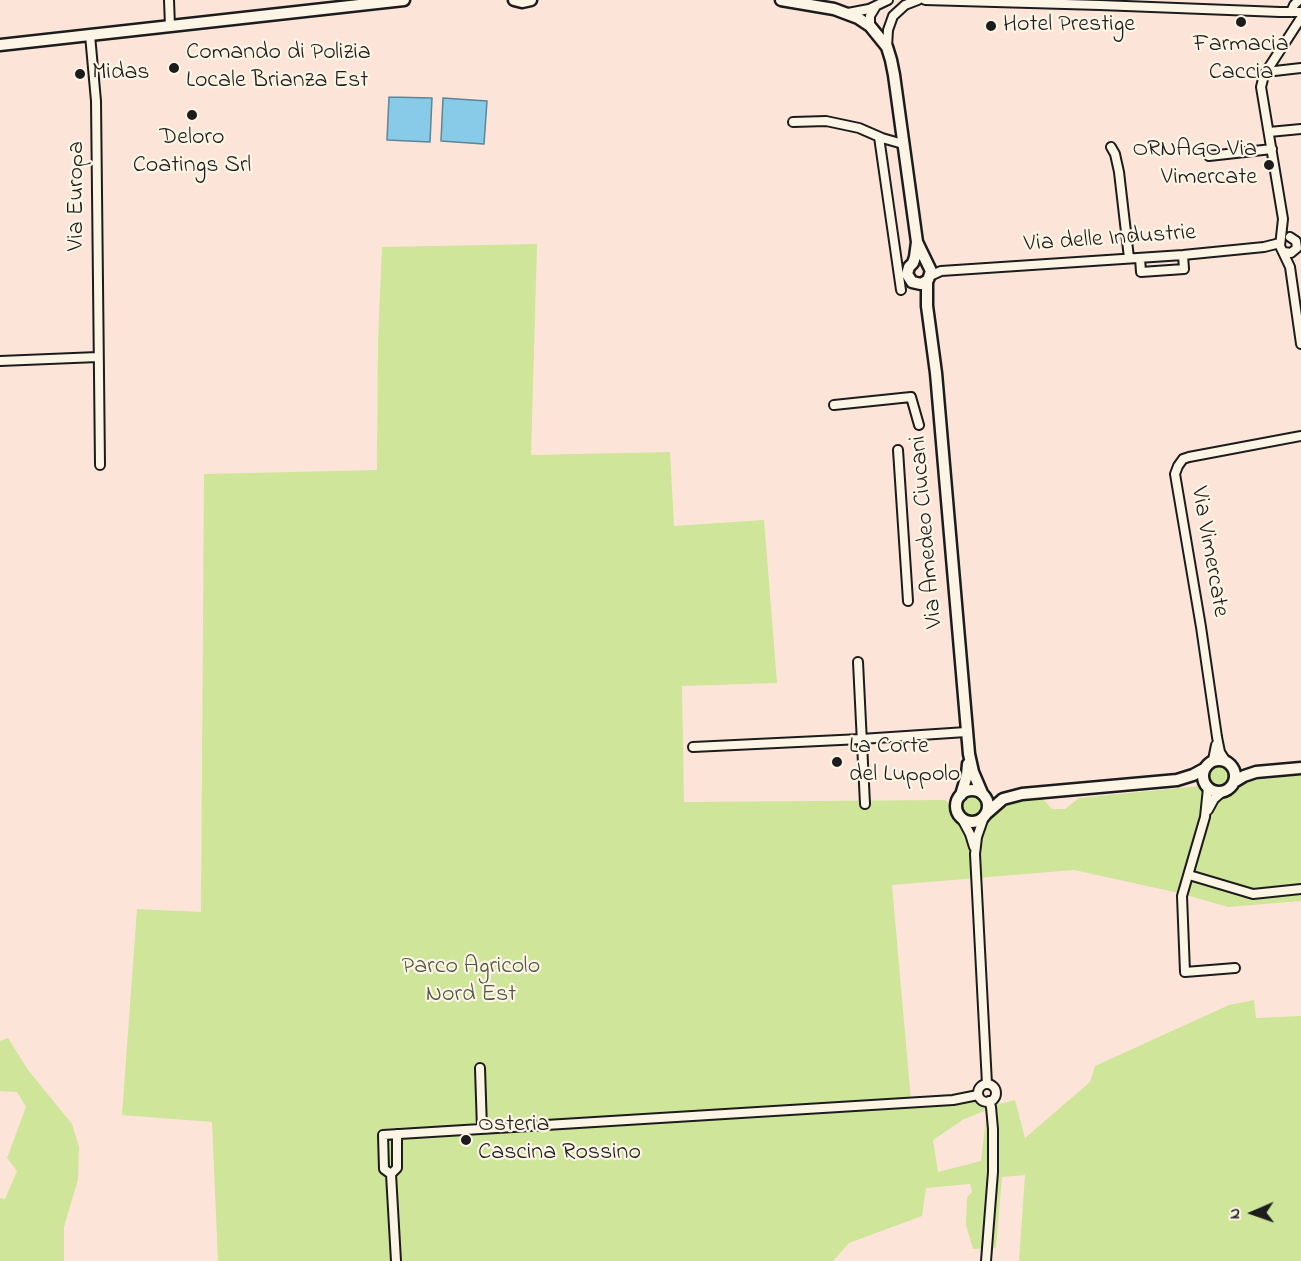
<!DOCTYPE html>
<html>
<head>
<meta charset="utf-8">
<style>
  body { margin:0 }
  #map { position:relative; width:1301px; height:1261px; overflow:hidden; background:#fce5d8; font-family:"Indie Flower",sans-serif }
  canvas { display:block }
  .north { position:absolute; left:1223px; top:1183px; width:60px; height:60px; -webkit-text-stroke:4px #fcf5e5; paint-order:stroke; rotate:268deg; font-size:16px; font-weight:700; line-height:24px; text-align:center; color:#1c1c1c }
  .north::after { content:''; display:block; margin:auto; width:21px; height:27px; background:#1c1c1c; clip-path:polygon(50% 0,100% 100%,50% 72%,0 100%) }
</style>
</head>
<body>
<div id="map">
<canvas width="1301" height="1261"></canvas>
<div class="north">N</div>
</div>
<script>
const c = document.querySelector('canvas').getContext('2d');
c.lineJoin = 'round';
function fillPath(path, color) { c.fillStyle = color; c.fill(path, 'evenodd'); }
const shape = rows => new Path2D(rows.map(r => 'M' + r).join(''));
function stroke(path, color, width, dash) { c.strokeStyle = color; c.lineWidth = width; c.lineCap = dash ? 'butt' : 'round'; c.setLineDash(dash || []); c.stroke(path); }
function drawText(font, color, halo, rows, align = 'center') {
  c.font = font + ' "Indie Flower",sans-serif'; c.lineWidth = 4.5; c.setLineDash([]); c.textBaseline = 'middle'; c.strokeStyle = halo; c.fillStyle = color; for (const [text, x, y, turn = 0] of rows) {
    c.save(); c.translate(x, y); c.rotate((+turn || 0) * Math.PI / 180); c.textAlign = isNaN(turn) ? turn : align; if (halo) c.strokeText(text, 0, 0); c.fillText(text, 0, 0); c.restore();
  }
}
fillPath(shape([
  [537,244,531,455,670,452,674,526,764,520,777,683,682,686,684,802,945,800,955,808,960,809,961,802,964,797,974,794,982,798,1042,798,1052,809,1065,809,1079,798,1210,785,1207,779,1208,772,1212,766,1217,764,1224,765,1229,769,1231,774,1229,783,1301,775,1301,901,1228,907,1179,893,1074,870,892,885,911,1101,999,1099,999,1104,1015,1100,1025,1138,1090,1082,1095,1066,1229,1005,1254,1000,1256,1018,1301,1016,1301,1261,1019,1261,1025,1175,1002,1177,996,1248,973,1249,966,1225,967,1197,972,1192,970,1184,926,1188,922,1216,849,1243,833,1261,218,1261,212,1122,122,1115,137,909,201,912,204,474,377,470,378,340,382,247],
  [987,1110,981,1161,938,1172,933,1140,964,1119],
  [8,1038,28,1070,72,1124,79,1147,78,1179,64,1227,64,1261,0,1261,0,1198,5,1199,17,1171,7,1158,26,1107,17,1092,0,1091,0,1041]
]), '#cee59a');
const water = shape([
  [389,97,432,98,430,142,387,140,389,97],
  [443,98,487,101,484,144,441,141,443,98]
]);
fillPath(water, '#88cbe9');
stroke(water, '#5d8597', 1.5);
const minor = shape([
  [169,0,170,26],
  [925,0,1100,5,1280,12,1301,12],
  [1291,12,1294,5,1299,0],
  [848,13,869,9,888,0],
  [1301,18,1264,75,1261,87,1283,219,1280,246,1290,267,1301,344],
  [870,26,870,16,876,6],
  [90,35,96,101,100,465],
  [887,47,888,30,893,16,905,5,918,0],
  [1266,72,1301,68],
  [793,122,826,121,859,128,882,138,903,144],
  [1269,132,1301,129],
  [879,137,901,290],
  [1111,147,1115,154,1119,172,1129,258],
  [1209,156,1272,149],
  [1284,252,1291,253,1297,248,1296,241,1290,237],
  [1140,258,1141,272,1184,269,1183,255],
  [930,276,941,271,1183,255,1264,247,1280,243],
  [0,361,98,357],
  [834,405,911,397,919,425],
  [898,450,908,601],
  [858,662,865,804],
  [693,747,861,739,966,732],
  [1213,760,1216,745],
  [1225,760,1220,752,1217,737,1201,627,1175,474,1178,466,1183,459,1189,457,1301,436],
  [1208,788,1205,817,1182,896,1185,972,1235,968],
  [1208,810,1214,799,1222,792],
  [984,817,977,837,975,854,987,1084],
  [962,819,970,834,974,847],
  [1189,875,1253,894,1301,889],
  [480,1068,482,1129],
  '978 1093a9 9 0 1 1 18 0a9 9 0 1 1-18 0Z',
  [391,1174,384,1169,383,1135,953,1100,978,1095],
  [396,1261,391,1174,397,1168,397,1134],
  [986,1261,993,1172,993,1129,991,1107,989,1101]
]);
const secondary = shape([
  [514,0,522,2,531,0],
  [781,0,834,9,858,18,870,26,887,47,891,60,894,75,917,242,931,271,928,280,921,284,912,282,907,274,909,267,913,263,915,257,917,242],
  [0,45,404,0],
  [927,281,927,306,936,373,969,754,973,772,982,793],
  '1203 776a16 16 0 1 1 32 0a16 16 0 1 1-32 0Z',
  [1234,782,1244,776,1256,772,1301,768],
  '956 806a16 16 0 1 1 32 0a16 16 0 1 1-32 0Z',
  [961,795,967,775,968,764],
  [987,813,1003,799,1022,794,1177,780,1193,775,1204,769]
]);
stroke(minor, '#1c1c1c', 12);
stroke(secondary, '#1c1c1c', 15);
stroke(minor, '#fcf5e5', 8);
stroke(secondary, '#fcf5e5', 10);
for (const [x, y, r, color] of [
  [1241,22,6,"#1c1c1c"],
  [991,26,6,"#1c1c1c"],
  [174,68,6,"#1c1c1c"],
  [80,74,6,"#1c1c1c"],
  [192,115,6,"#1c1c1c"],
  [1269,165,6,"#1c1c1c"],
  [837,762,6,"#1c1c1c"],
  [466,1140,6,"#1c1c1c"]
]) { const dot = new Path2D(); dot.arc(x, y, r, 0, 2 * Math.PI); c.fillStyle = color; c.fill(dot); stroke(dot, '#fcf5e5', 2); }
drawText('24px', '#1c1c1c', '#fcf5e5', [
  ["Hotel Prestige",1003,26],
  ["Farmacia",1241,46,"center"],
  ["Caccia",1241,74,"center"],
  ["Comando di Polizia",186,54],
  ["Locale Brianza Est",186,82],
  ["Midas",92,74],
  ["Deloro",192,139,"center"],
  ["Coatings Srl",192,167,"center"],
  ["ORNAGO Via",1257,151,"right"],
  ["Vimercate",1257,179,"right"],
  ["La Corte",849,748],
  ["del Luppolo",849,776],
  ["Osteria",478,1126],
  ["Cascina Rossino",478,1154]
], 'left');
drawText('24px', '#1c1c1c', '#fcf5e5', [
  ["Via Europa",78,196,-90],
  ["Via delle Industrie",1110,240,-4],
  ["Via Amedeo Ciucani",928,532,-95],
  ["Via Vimercate",1208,552,80]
]);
drawText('24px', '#515842', '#fcf5e5', [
  ["Parco Agricolo",471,968],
  ["Nord Est",471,996]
]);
</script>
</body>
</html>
